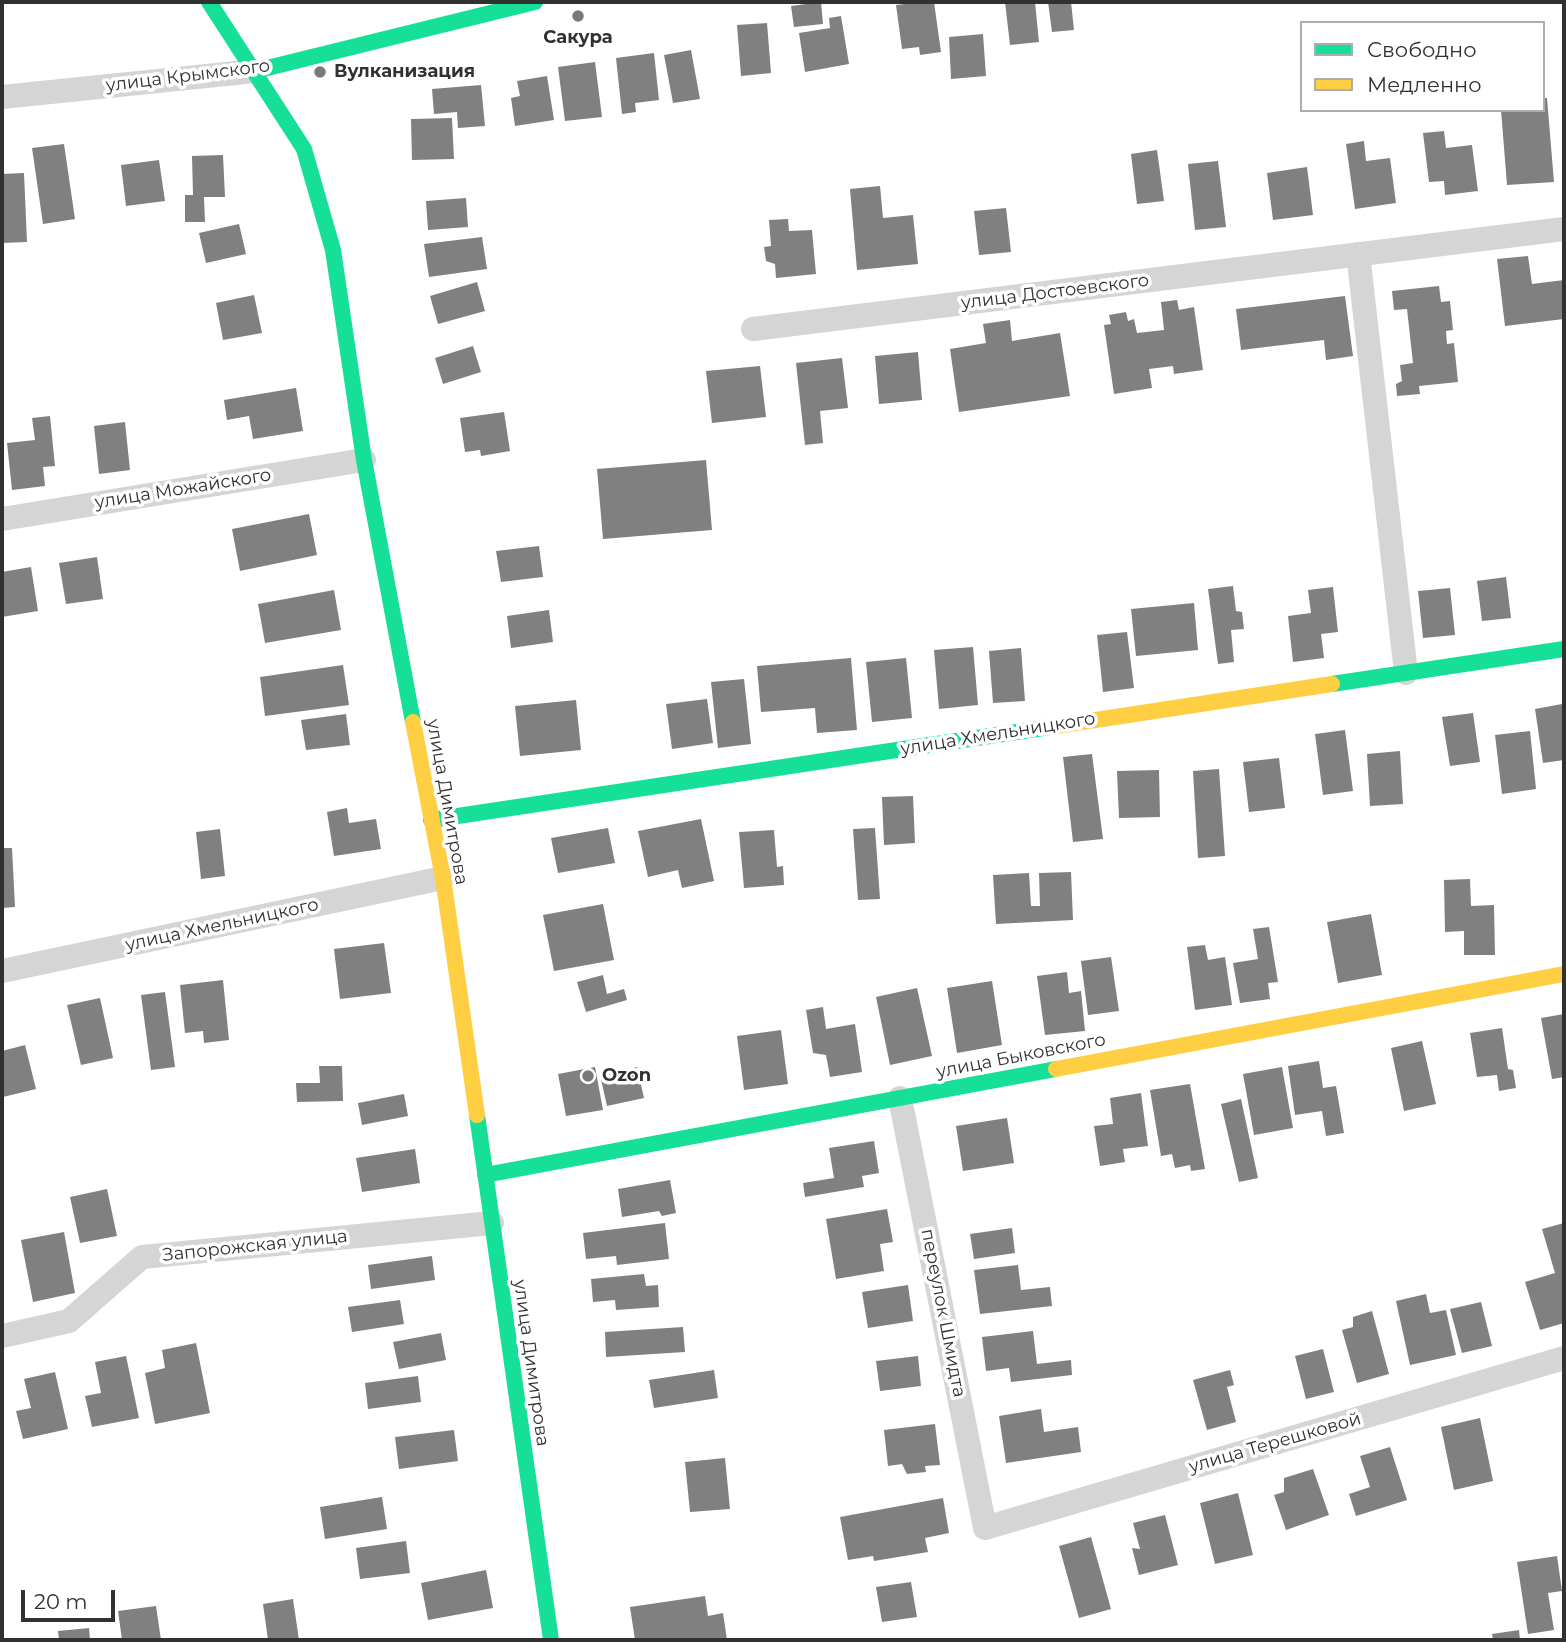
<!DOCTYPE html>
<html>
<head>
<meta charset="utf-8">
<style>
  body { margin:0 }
  #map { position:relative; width:1566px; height:1642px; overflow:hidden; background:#fff; font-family:Montserrat,sans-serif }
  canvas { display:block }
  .frame { position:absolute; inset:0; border:4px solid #313131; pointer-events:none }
  .legend { position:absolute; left:1300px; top:21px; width:245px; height:91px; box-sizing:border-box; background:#fff; border:2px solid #adadad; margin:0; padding:9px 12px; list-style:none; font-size:21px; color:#313131 }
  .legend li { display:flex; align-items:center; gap:14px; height:35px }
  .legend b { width:35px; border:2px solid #adadad }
  .scale { position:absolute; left:21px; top:1590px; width:94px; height:32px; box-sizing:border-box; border:4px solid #313131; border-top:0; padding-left:9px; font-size:21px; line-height:24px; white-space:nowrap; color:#313131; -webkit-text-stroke:5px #fff; paint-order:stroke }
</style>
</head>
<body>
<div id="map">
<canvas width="1566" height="1642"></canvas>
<div class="frame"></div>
<ul class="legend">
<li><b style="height:9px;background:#16e098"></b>Свободно</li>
<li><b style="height:9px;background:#ffcf43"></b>Медленно</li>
</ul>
<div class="scale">20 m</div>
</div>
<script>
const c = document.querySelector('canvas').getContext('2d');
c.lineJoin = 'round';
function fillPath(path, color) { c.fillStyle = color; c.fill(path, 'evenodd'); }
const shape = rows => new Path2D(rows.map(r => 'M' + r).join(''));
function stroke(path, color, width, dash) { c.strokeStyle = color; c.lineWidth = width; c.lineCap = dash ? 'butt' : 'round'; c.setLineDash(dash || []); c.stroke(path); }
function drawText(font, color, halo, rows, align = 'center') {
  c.font = font + ' Montserrat,sans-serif'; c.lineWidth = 7; c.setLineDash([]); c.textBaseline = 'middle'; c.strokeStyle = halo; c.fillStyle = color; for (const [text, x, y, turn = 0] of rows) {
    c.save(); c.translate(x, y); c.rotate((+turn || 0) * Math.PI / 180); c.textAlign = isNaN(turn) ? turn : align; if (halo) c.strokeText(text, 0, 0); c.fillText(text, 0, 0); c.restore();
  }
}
fillPath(shape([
  [821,2,823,24,794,27,791,6],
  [905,2,934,2,941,52,920,55,919,47,902,49,896,5,905,4],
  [1005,2,1035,2,1039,42,1010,45],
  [1048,2,1071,2,1074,30,1052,32],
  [841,16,849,64,805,72,799,33,830,28,829,18],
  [767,23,771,73,741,76,737,25],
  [983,34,986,76,951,79,949,37],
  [691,50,700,99,673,103,664,55],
  [654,53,659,100,635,103,636,112,622,114,616,58],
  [595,62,602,117,565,121,558,67],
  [547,76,554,120,515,126,511,98,520,96,517,81],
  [481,85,485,126,458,128,457,112,434,114,432,89],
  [1543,98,1547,98,1554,182,1507,185,1501,110,1543,110],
  [452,118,454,159,412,160,411,119],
  [1444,131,1446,148,1472,145,1478,191,1445,195,1444,181,1429,182,1423,133],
  [1364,141,1366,161,1390,158,1396,203,1355,209,1346,144],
  [64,144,75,219,43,224,32,148],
  [1157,150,1164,201,1137,204,1131,154],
  [223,155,225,197,204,197,205,222,185,222,185,195,193,195,192,156],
  [159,160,165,201,126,206,121,165],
  [1218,161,1226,227,1195,230,1188,164],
  [1307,167,1313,215,1273,220,1267,173],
  [24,173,27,242,2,243,2,174],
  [880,186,883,218,913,215,918,264,857,270,850,189],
  [466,198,468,227,428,230,426,201],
  [1006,208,1011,252,979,255,974,211],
  [788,219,789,231,812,230,816,274,776,278,775,264,766,261,764,247,771,246,769,220],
  [239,224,246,254,206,263,199,233],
  [482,237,487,269,429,277,424,244],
  [1528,256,1532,284,1564,280,1564,319,1505,326,1497,259],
  [477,282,485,311,438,324,430,296],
  [1439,286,1441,302,1450,301,1453,330,1446,331,1447,344,1454,343,1458,382,1419,386,1420,394,1397,396,1396,384,1402,381,1400,365,1413,363,1407,309,1394,310,1392,291],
  [254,295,262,333,223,340,216,303],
  [1345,296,1353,356,1326,360,1324,340,1241,350,1236,309],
  [1177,300,1179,310,1194,307,1203,370,1174,374,1173,366,1149,369,1152,388,1114,394,1104,325,1111,324,1109,315,1126,312,1128,321,1134,319,1137,333,1164,330,1161,302],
  [1010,320,1012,341,1060,333,1070,396,959,412,950,349,986,343,983,324],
  [473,346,481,372,443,384,435,358],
  [918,352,922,400,879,404,875,356],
  [842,358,848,408,820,411,823,443,805,445,796,363],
  [760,366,766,417,712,423,706,371],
  [296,388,303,431,253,439,249,416,227,420,224,400],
  [504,412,510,451,481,456,480,450,465,452,460,418],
  [50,416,55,466,43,467,45,486,12,490,7,443,35,440,32,418],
  [125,422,130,470,99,474,94,426],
  [706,460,712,530,603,539,597,469],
  [309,514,317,555,240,571,232,529],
  [539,546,543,577,501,582,496,551],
  [97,557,103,599,66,604,59,563],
  [31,567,38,611,2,617,2,572],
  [1506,577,1511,618,1482,621,1477,581],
  [1233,586,1236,611,1242,612,1244,629,1231,630,1234,662,1218,664,1208,589],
  [1333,587,1338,632,1321,634,1324,658,1293,662,1288,616,1311,613,1308,590],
  [1450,588,1455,635,1423,638,1418,591],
  [334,590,341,630,265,643,258,604],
  [1194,603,1198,650,1136,656,1131,609],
  [549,610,553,642,511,648,507,616],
  [1127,632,1134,688,1103,692,1097,635],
  [973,647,978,705,939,709,934,650],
  [1021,648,1025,701,993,703,989,651],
  [851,658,857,730,817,733,815,708,761,712,757,666],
  [906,658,912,718,872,722,866,662],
  [343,665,349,705,265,716,260,677],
  [744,679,751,744,718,748,711,682],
  [707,699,713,743,672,749,666,704],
  [576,700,581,750,520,756,515,706],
  [1562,704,1564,720,1564,760,1543,763,1535,709],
  [1473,713,1480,762,1450,766,1442,717],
  [346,714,350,745,306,750,301,720],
  [1345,730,1353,791,1323,795,1315,734],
  [1530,731,1536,789,1502,794,1495,735],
  [1400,751,1403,804,1370,806,1367,754],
  [1092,754,1103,839,1073,842,1063,757],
  [1279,758,1285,808,1249,812,1243,762],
  [1219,769,1225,856,1198,858,1193,771],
  [1159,770,1160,817,1119,818,1117,771],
  [913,796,915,843,884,845,882,797],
  [347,808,349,823,376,819,381,849,334,856,327,812],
  [701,819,714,881,682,888,678,870,648,877,638,831],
  [608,828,615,863,558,873,551,838],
  [875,828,880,899,858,900,853,829],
  [220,829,225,876,201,879,196,832],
  [774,830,777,867,783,866,784,885,744,888,739,832],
  [2,848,12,848,15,907,2,908],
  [1071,872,1073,920,996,924,993,875,1029,873,1031,906,1040,906,1039,873],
  [1470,879,1471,906,1494,905,1495,955,1464,955,1464,931,1445,932,1444,880],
  [603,904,614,960,554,971,543,915],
  [1371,914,1382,975,1338,983,1327,922],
  [1269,927,1278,982,1268,983,1270,999,1240,1003,1233,963,1258,959,1253,929],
  [384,943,391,993,340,999,334,949],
  [1205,945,1208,960,1225,957,1232,1005,1195,1010,1187,947],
  [1111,957,1119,1011,1088,1015,1081,961],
  [1067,972,1069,993,1081,991,1085,1031,1045,1035,1037,976],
  [603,975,607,994,624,989,627,1000,586,1012,577,982],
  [223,980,229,1040,204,1043,203,1031,185,1033,180,985],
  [992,981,1002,1045,957,1053,947,988],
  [917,988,932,1056,890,1065,876,997],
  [165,992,175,1067,151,1070,141,995],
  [100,998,113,1058,81,1065,67,1005],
  [823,1007,826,1029,855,1024,862,1072,830,1077,826,1055,813,1053,806,1010],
  [1564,1014,1564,1077,1552,1079,1541,1018],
  [1502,1028,1508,1069,1513,1070,1516,1088,1499,1091,1497,1075,1477,1077,1470,1033],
  [781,1030,788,1084,744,1090,737,1036],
  [1422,1041,1436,1104,1404,1111,1391,1048],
  [25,1045,36,1089,3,1097,2,1051],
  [1319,1061,1323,1088,1336,1086,1344,1133,1326,1136,1322,1111,1295,1115,1288,1066],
  [319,1066,342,1066,343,1101,297,1102,296,1083,320,1083],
  [595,1067,603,1110,566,1116,558,1074],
  [637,1067,644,1098,607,1106,600,1075],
  [1282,1067,1293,1128,1254,1135,1243,1074],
  [1190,1084,1205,1169,1191,1171,1190,1165,1175,1168,1172,1154,1161,1156,1150,1090],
  [1141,1093,1148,1146,1123,1149,1125,1162,1100,1166,1094,1126,1113,1124,1110,1098],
  [404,1094,408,1116,362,1125,358,1103],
  [1241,1099,1258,1178,1239,1182,1221,1104],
  [1007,1118,1014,1163,963,1171,956,1126],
  [874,1141,879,1173,862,1176,864,1187,805,1197,803,1183,834,1178,829,1148],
  [415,1149,420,1183,362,1192,356,1158],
  [670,1180,676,1213,662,1216,659,1211,622,1217,618,1189],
  [107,1189,117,1236,80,1243,70,1197],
  [887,1209,893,1242,880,1244,884,1271,836,1279,826,1219],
  [665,1223,669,1259,617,1265,616,1256,586,1259,583,1233],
  [1564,1223,1564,1323,1540,1330,1525,1282,1555,1273,1542,1229],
  [1012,1228,1015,1253,974,1259,970,1234],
  [64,1232,75,1293,33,1302,21,1240],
  [432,1256,435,1280,371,1289,368,1265],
  [1018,1265,1021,1290,1050,1287,1052,1306,980,1314,974,1270],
  [644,1274,646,1286,658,1285,659,1307,616,1310,615,1300,593,1302,591,1279],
  [908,1285,913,1321,868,1328,862,1292],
  [1426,1294,1430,1313,1446,1310,1456,1355,1410,1365,1396,1301],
  [400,1300,404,1324,352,1332,348,1307],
  [1481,1302,1492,1346,1462,1353,1450,1309],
  [1372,1311,1389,1374,1357,1383,1342,1330,1353,1327,1353,1317],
  [683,1327,685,1352,606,1357,605,1332],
  [1033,1331,1037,1364,1071,1360,1072,1375,1011,1382,1009,1368,986,1371,982,1337],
  [441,1333,446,1360,399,1369,393,1342],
  [196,1343,210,1413,155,1424,145,1373,165,1368,162,1350],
  [1323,1349,1334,1392,1306,1399,1295,1356],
  [126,1356,139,1418,92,1427,85,1396,101,1393,95,1362],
  [918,1356,921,1386,880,1391,876,1361],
  [714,1370,718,1398,654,1408,649,1380],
  [1230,1370,1234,1385,1227,1387,1236,1422,1207,1430,1193,1380],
  [55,1372,68,1429,23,1439,16,1411,31,1408,24,1379],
  [418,1376,421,1402,368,1409,365,1383],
  [1041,1409,1044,1432,1078,1427,1081,1452,1006,1463,999,1416],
  [1480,1418,1493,1481,1454,1490,1441,1427],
  [935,1424,940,1465,925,1466,926,1472,907,1474,902,1464,888,1466,884,1430],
  [454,1430,458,1461,399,1469,395,1437],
  [1390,1447,1407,1500,1356,1516,1349,1494,1370,1487,1360,1456],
  [725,1458,730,1509,690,1512,685,1462],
  [1313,1469,1329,1515,1286,1530,1274,1495,1284,1492,1284,1478],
  [1238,1493,1253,1555,1215,1564,1200,1503],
  [382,1497,387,1529,325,1539,320,1507],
  [943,1498,949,1533,925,1538,928,1552,874,1561,873,1556,848,1560,840,1517],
  [1165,1515,1178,1565,1139,1575,1132,1548,1140,1549,1133,1523],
  [1091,1537,1111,1609,1079,1618,1059,1546],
  [406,1541,410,1573,360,1579,356,1548],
  [1557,1556,1562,1591,1548,1593,1554,1630,1528,1634,1517,1562],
  [486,1570,493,1608,428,1620,421,1583],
  [911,1582,917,1617,882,1622,876,1587],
  [705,1596,708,1616,723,1613,727,1640,635,1640,630,1607],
  [293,1599,299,1640,268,1640,263,1604],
  [156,1606,161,1640,122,1640,118,1611],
  [89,1628,90,1640,59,1640,58,1631],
  [1519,1630,1520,1640,1493,1640,1492,1634]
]), '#808080');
stroke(shape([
  [2,97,255,71],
  [1358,254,1406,673],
  [753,329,1564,229],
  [2,519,364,460],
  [2,971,443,878],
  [900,1098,985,1528,1564,1358],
  [2,1336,69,1321,142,1257,492,1223]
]), '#d5d5d5', 24);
stroke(shape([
  [209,2,304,149,333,250,364,460,413,722],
  [255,71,535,2],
  [1332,684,1564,649],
  [431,820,1043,728],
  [477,1115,551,1640],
  [485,1175,1056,1069]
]), '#16e098', 16);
stroke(shape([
  [413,722,443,878,477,1115],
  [1043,728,1332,684],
  [1056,1069,1564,974]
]), '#ffcf43', 16);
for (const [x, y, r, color] of [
  [578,16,7,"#797979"],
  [320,72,7,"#797979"],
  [588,1076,7,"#797979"]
]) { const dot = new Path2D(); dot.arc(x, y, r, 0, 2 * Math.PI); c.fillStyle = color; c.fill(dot); stroke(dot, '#fff', 2.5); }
drawText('bold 18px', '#313131', '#fff', [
  ["Сакура",578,38,"center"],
  ["Вулканизация",334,72],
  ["Ozon",602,1076]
], 'left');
drawText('18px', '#313131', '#fff', [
  ["улица Крымского",188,76,-7],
  ["улица Достоевского",1055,292,-7],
  ["улица Можайского",183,489,-9],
  ["улица Хмельницкого",998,734,-9],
  ["улица Димитрова",447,802,80],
  ["улица Хмельницкого",222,925,-12],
  ["улица Быковского",1021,1056,-11],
  ["Запорожская улица",255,1246,-6],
  ["переулок Шмидта",943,1313,79],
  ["улица Димитрова",531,1363,82],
  ["улица Терешковой",1275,1443,-16]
]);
</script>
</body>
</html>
